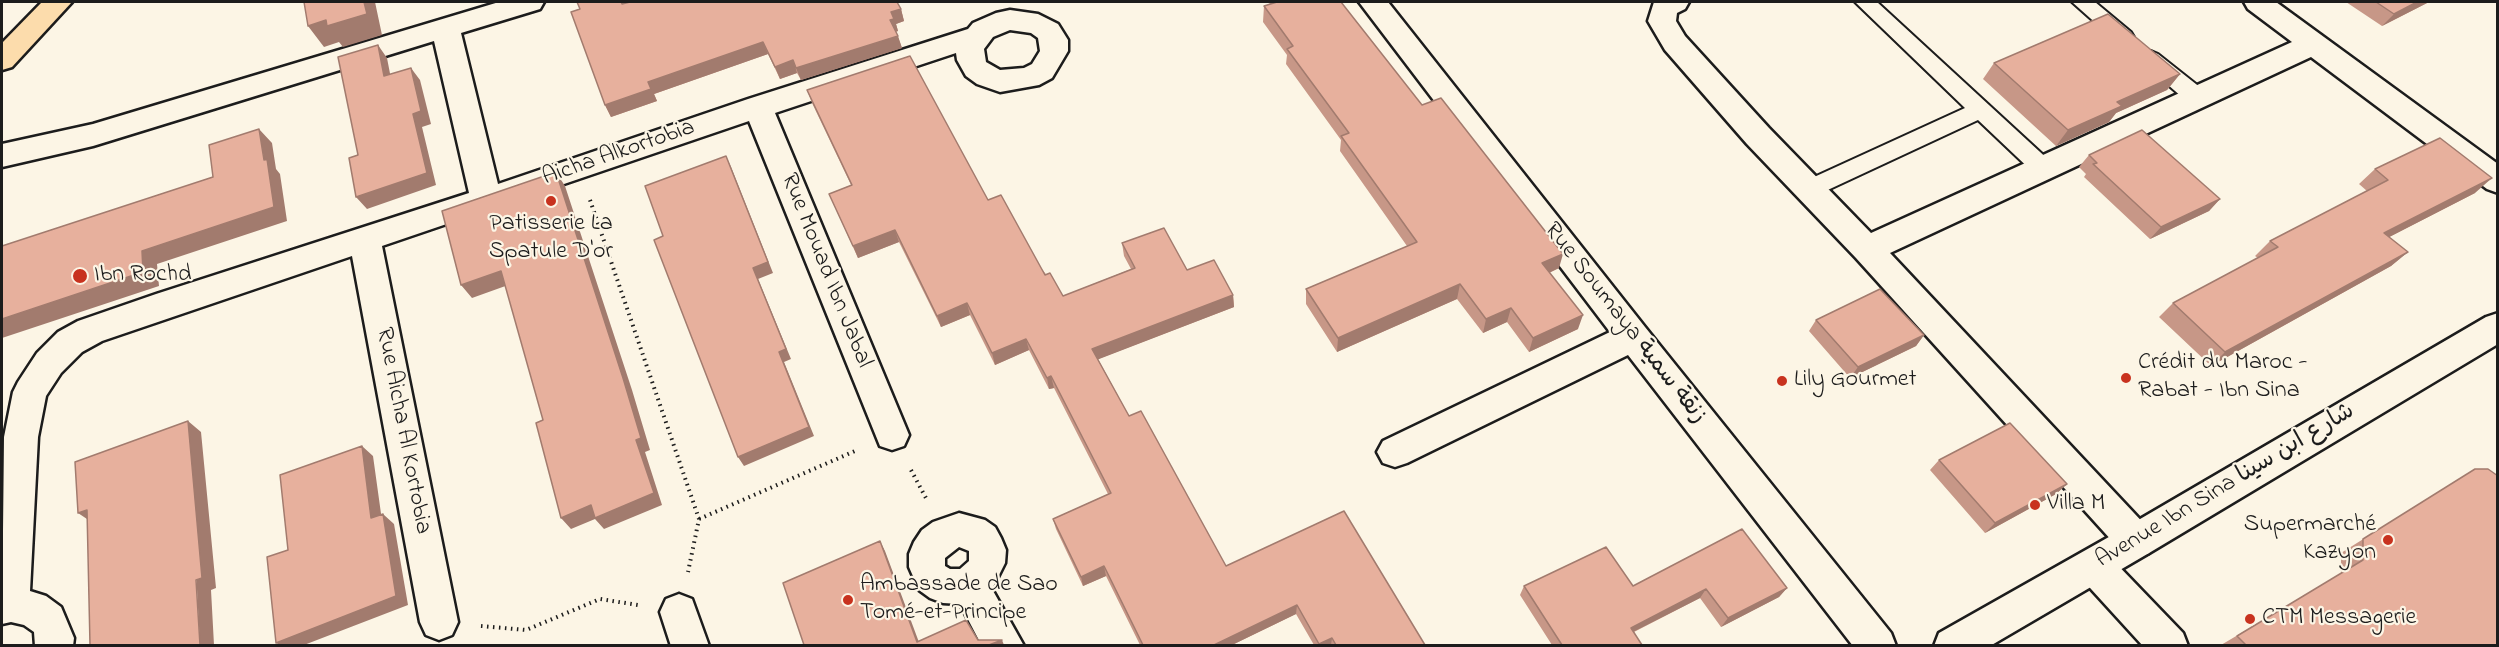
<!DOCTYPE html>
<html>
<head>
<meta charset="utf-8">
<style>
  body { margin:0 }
  #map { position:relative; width:2499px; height:647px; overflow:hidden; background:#fcf5e5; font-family:"Indie Flower",sans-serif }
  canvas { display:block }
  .frame { position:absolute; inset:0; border:3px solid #1c1c1c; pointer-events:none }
</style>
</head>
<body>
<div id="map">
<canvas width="2499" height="647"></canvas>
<div class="frame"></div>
</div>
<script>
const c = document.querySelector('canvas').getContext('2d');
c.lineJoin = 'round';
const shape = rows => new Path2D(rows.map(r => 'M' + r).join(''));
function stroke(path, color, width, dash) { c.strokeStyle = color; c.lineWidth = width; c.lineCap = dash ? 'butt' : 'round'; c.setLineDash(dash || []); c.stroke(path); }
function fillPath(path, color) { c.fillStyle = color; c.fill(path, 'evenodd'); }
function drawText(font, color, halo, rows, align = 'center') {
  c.font = font + ' "Indie Flower","Playpen Sans Arabic",sans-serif'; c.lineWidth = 4.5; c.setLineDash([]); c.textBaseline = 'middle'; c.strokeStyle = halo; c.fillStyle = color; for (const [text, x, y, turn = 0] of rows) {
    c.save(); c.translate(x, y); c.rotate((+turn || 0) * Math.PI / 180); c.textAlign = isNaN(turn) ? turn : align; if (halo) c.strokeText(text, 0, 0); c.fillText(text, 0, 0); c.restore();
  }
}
const service = shape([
  [1855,2,1877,2,2052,163,2055,169,2052,175,2044,178,2036,175,1978,120,1817,195,1809,198,1801,195,1798,189,1801,183,1965,108,1855,2],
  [2072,2,2095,2,2131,32,2134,37,2131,42,2124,44,2117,42,2072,2],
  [2151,51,2158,54,2206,92,2209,98,2206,104,2198,106,2190,104,2144,64,2141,59,2144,54,2151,51]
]);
const minor = shape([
  [499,2,544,2,540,9,461,33,498,184,748,99,968,29,973,23,996,13,1010,10,1038,14,1058,24,1068,40,1068,51,1052,78,1039,85,1000,92,977,84,966,76,957,60,956,53,775,113,909,435,904,446,892,450,880,446,749,121,382,246,458,622,452,635,439,640,426,635,420,622,352,256,102,341,82,352,61,373,46,396,38,437,30,591,46,596,61,607,74,638,73,646,35,646,34,632,24,625,11,622,2,624,4,437,13,392,18,382,37,353,58,332,78,321,156,294,469,193,434,41,93,146,2,167,2,144,93,124,499,2],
  [1010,30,1031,33,1038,38,1040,51,1032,64,1024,68,1000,70,986,62,984,49,993,37,1010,30],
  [1359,2,1388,2,1645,327,1891,633,1896,646,1853,646,1628,355,1407,463,1395,467,1383,463,1377,452,1383,441,1610,332,1359,2],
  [1654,2,1689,2,1685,9,1677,13,1676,21,1685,36,1769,128,1871,233,2292,42,2248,9,2244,2,2276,2,2498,164,2498,193,2487,189,2311,57,1890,253,2149,529,2154,541,2149,553,2136,558,2123,553,1856,258,1747,144,1665,50,1648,21,1654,2],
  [959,513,985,520,995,527,1001,538,1006,550,1005,563,992,589,1024,646,982,646,960,604,943,603,930,598,919,590,909,567,909,554,914,542,922,530,933,522,959,513],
  [959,547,969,551,969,561,960,569,950,569,945,566,945,558,959,547],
  [2094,549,2107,554,2183,633,2188,646,2143,646,2081,578,2076,566,2081,554,2094,549],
  [679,594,692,599,709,646,671,646,660,612,666,599,679,594]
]);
const secondary = shape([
  [2498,313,2498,344,2149,553,1990,646,1934,646,1939,633,2123,529,2486,317,2498,313]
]);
const primary = shape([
  [42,2,72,2,12,67,2,70,2,43,42,2]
]);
stroke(service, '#1c1c1c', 4);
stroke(minor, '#1c1c1c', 5);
stroke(secondary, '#1c1c1c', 5);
stroke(primary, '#1c1c1c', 5);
stroke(shape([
  [590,200,699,519,688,572],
  [911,470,927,500],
  [699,519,855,451],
  [481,626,526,630,600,599,638,605]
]), '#1c1c1c', 4, [1.5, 4.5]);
fillPath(service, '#fcf5e5');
fillPath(minor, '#fcf5e5');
fillPath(secondary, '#fcf5e5');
fillPath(primary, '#fcdcac');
fillPath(shape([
  [577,2,622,2,623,4,901,9,904,21,896,24,898,31,896,32,902,48,801,80,797,73,780,79,768,54,654,94,657,101,611,117,605,105,580,9],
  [1268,2,1341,2,1422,105,1559,268,1549,273,1578,329,1529,352,1507,322,1483,333,1457,299,1337,352,1306,304,1306,289,1407,246,1340,151,1341,140,1286,64,1287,55,1263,22,1264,6,1270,4],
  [2346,2,2429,2,2382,26],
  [1994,63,2180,74,2167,90,2116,113,2109,122,2056,146,1983,79],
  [807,90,988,200,1063,296,1131,269,1124,256,1122,243,1187,270,1233,295,1234,307,1098,359,1129,416,1226,566,1425,645,1314,645,1296,614,1232,645,1140,645,1106,576,1083,586,1056,529,1053,519,1108,494,1054,388,1049,389,1029,350,995,365,970,315,941,327,899,242,858,258,829,194,851,185,812,103],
  [2089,155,2220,199,2209,211,2150,239,2084,177,2086,174,2079,167],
  [2375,169,2475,193,2389,237,2408,252,2391,266,2211,366,2159,317,2173,303,2258,258,2255,256,2270,241,2367,191,2359,184],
  [1816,320,1924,335,1916,346,1850,378,1809,331],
  [1939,460,2067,484,2056,494,1985,533,1930,470],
  [2475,469,2498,645,2221,645,2341,574,2341,553],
  [1524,586,1633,586,1787,588,1779,597,1721,627,1700,598,1634,632,1642,645,1552,645,1520,595]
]), '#c79787');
fillPath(shape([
  [364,2,375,2,382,35,343,47,339,42,324,47,308,26],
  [2417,2,2429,2,2382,26,2394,14],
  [901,9,904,21,896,24,898,31,893,32,890,20,891,12],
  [898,36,902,48,801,80,796,68],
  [763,42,768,54,654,94,657,101,611,117,605,105,648,82],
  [378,45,387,58,393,89,384,76],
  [793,60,797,73,780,79,775,67],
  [411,68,420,80,431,124,422,127,436,185,367,209,356,197,413,114],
  [2180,74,2167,90,2116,113,2109,122,2056,146,2068,130,2117,102],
  [259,129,272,143,276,169,280,174,287,221,157,264,159,286,2,338,2,319,142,251,264,160],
  [726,156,731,167,773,273,758,279,791,359,784,362,814,436,744,466,738,457,779,352,753,268],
  [556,172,565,186,632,390,650,450,645,452,662,505,604,529,595,519,571,529,561,518,636,440],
  [2492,178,2475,193,2368,248,2384,233],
  [2220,199,2209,211,2150,239,2161,227],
  [895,230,899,242,858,258,853,246],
  [2408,252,2391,266,2211,366,2225,352],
  [1563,254,1559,268,1538,278,1542,263],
  [501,271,511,284,472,298,461,285],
  [1460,284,1457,299,1337,352,1338,338],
  [1233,295,1234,307,1094,361,1092,349],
  [967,303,970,315,941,327,937,316],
  [1511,308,1507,322,1483,333,1486,319],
  [1583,315,1578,329,1529,352,1533,338],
  [1924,335,1916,346,1850,378,1858,367],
  [1026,339,1029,350,995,365,992,353],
  [1051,376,1054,388,1049,389,1047,378],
  [188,421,201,432,216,588,211,590,214,645,200,645],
  [362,446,373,456,383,528,371,518],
  [2067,484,2056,494,1985,533,1995,523],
  [87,510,93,523,78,513],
  [383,514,394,524,408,605,304,645,280,645,276,643],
  [880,541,885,551,920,645,917,642],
  [1104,566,1106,576,1083,586,1081,577],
  [1787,588,1779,597,1721,627,1728,618],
  [1706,589,1700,598,1625,636,1631,628],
  [1297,605,1296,614,1232,645,1214,645],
  [1332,638,1331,645,1319,645,1319,644],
  [1002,640,1004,645,989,645]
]), '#a27b6e');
const building = shape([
  [304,2,364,2,367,14,327,26,326,20,308,26,304,2],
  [577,2,621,2,622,4,630,2,897,2,901,9,891,12,894,19,890,20,898,36,796,68,793,60,775,67,763,42,648,82,651,89,605,105,571,12,580,9,577,2],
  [1277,2,1341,2,1422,105,1441,98,1563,254,1542,263,1583,315,1533,338,1511,308,1486,319,1460,284,1338,338,1306,289,1417,242,1341,136,1349,133,1287,49,1293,46,1264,6,1277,2],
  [2376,2,2417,2,2394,14,2376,2],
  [2108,14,2180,74,2117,102,2122,106,2068,130,1994,63,2108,14],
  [378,45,384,76,411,68,421,111,413,114,427,173,356,197,349,158,358,155,338,57,378,45],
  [910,56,988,200,1001,195,1045,275,1050,273,1063,296,1135,268,1122,243,1164,228,1187,270,1214,260,1233,295,1092,349,1129,416,1141,411,1226,566,1344,511,1425,645,1336,645,1332,638,1319,644,1297,605,1214,645,1143,645,1104,566,1081,577,1053,519,1111,493,1051,376,1047,378,1026,339,992,353,967,303,937,316,895,230,853,246,829,194,852,185,807,90,910,56],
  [259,129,264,160,267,159,274,207,142,251,143,272,2,319,2,246,213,177,209,145,259,129],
  [2142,130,2220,199,2161,227,2093,164,2097,163,2089,155,2142,130],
  [2440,138,2492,178,2384,233,2408,252,2225,352,2173,303,2278,247,2270,241,2388,180,2375,169,2440,138],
  [726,156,768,262,753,268,786,349,779,352,809,427,738,457,654,240,663,236,645,186,726,156],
  [556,172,623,378,641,438,636,440,654,493,595,518,591,505,561,518,536,423,543,420,501,271,461,285,442,211,556,172],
  [1880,289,1924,335,1858,367,1816,320,1880,289],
  [188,421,202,578,196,580,200,645,90,645,87,510,78,513,75,462,188,421],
  [2010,423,2067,484,1995,523,1939,460,2010,423],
  [362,446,371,518,383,514,396,596,276,643,267,557,288,550,280,475,362,446],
  [2475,469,2488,469,2498,476,2498,645,2246,645,2237,636,2363,560,2363,539,2475,469],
  [1742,529,1787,588,1728,618,1706,589,1631,628,1642,645,1562,645,1524,586,1606,547,1633,586,1742,529],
  [880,541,917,642,966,620,978,640,1002,640,989,645,804,645,783,583,880,541]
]);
fillPath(building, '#e7b09d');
stroke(building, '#a27b6e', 1.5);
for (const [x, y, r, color] of [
  [551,201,6,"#c8321e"],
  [80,276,8,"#c8321e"],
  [2126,378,6,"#c8321e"],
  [1782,381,6,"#c8321e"],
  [2035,505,6,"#c8321e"],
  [2388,540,6,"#c8321e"],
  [848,600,6,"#c8321e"],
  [2250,619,6,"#c8321e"]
]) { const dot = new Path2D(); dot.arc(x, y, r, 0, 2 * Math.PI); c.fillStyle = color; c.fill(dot); stroke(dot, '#fcf5e5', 2); }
drawText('24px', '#1c1c1c', '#fcf5e5', [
  ["Aicha Alkortobia",619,154,-19],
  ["Rue Mouad Ibn Jabal",825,271,68],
  ["Rue Soumaya زنقة سمية",1624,324,52],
  ["Rue Aicha Al Kortobia",402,431,79],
  ["Avenue Ibn Sina شارع ابن سينا",2226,487,-31]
]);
drawText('24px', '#1c1c1c', '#fcf5e5', [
  ["Patisserie La",551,225,"center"],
  ["Spatule D'or",551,253,"center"],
  ["Ibn Rochd",94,276],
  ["Crédit du Maroc -",2138,364],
  ["Rabat - Ibn Sina",2138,392],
  ["Lily Gourmet",1794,381],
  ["Villa M",2047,505],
  ["Supermarché",2376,526,"right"],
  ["Kazyon",2376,554,"right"],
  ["Ambassade de Sao",860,586],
  ["Tomé-et-Principe",860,614],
  ["CTM Messagerie",2262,619]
], 'left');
</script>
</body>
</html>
